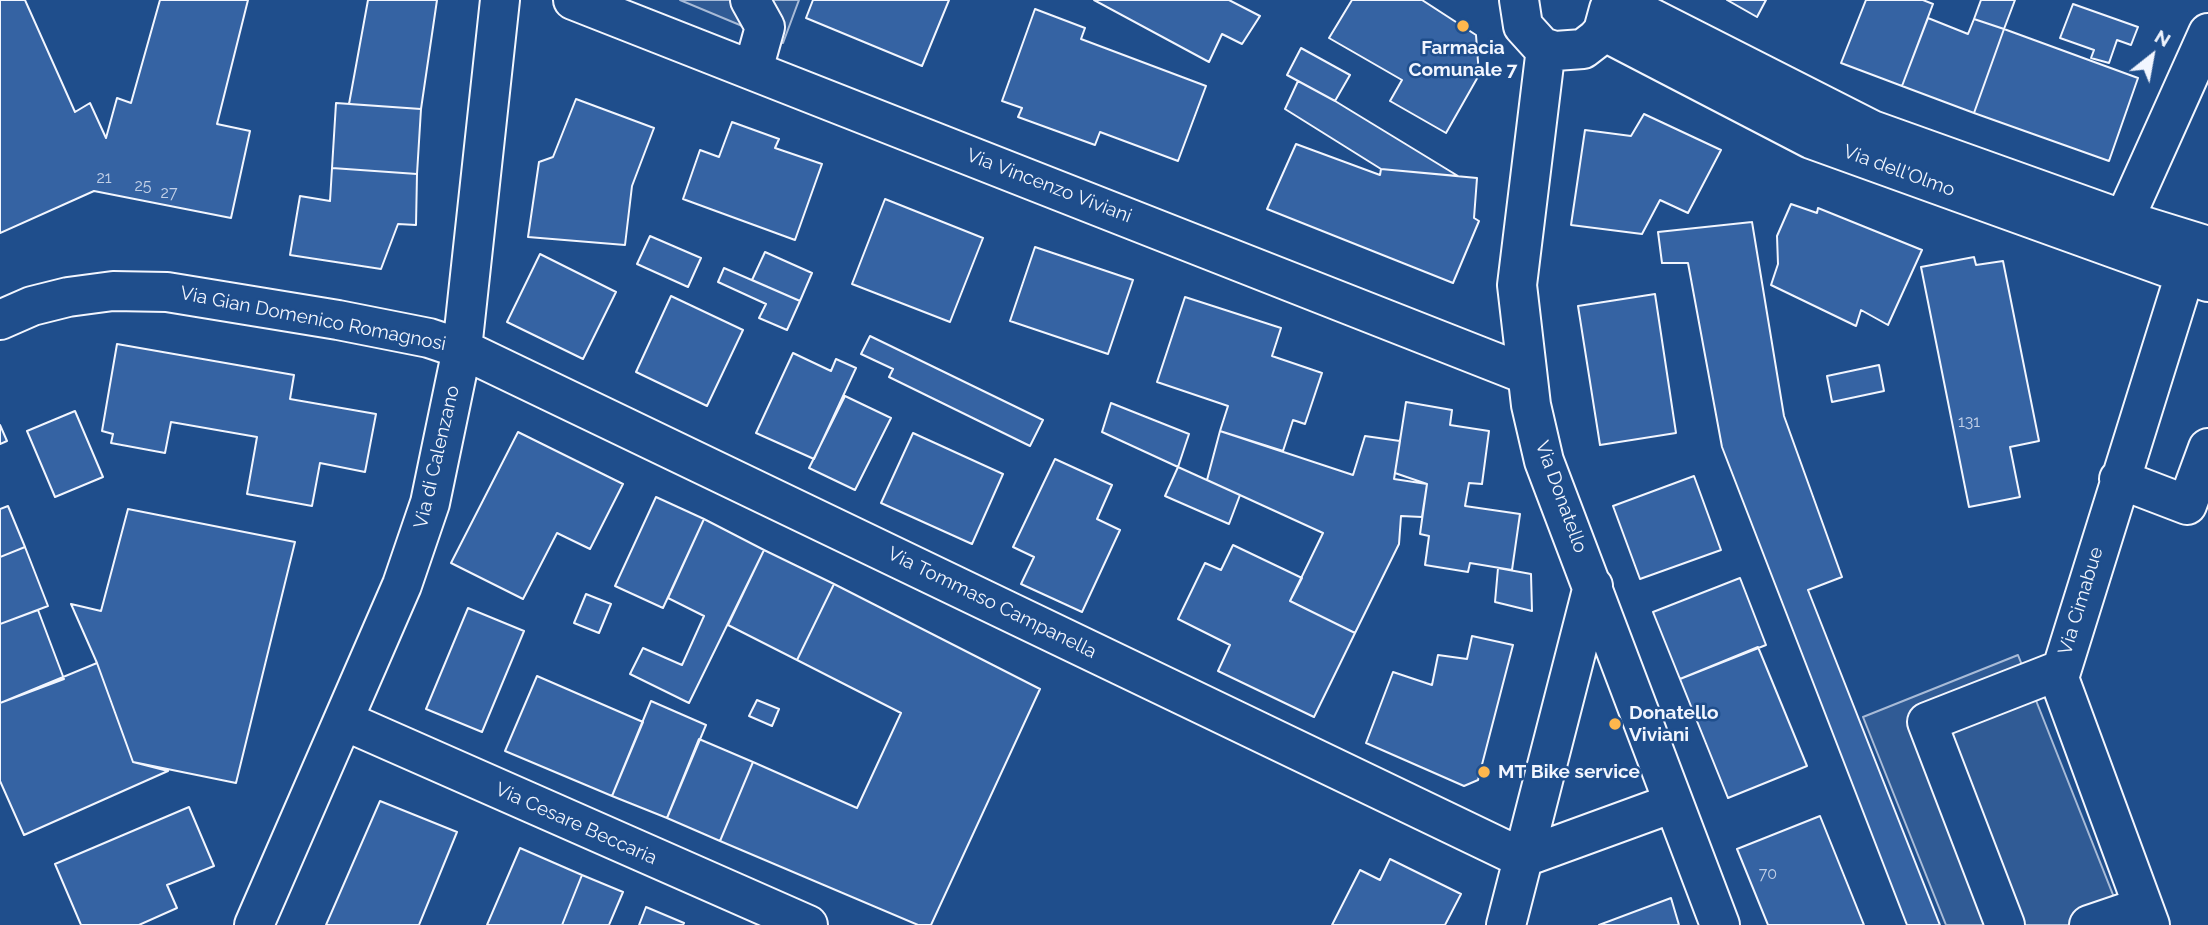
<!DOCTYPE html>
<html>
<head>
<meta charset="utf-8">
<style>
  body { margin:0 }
  #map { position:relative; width:2208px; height:925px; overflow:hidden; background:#1f4e8c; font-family:Raleway,sans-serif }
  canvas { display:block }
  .north { position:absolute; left:2117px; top:21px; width:70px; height:70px; -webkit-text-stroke:5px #1f4e8c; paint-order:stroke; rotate:31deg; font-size:19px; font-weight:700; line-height:28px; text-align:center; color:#f2f6ff }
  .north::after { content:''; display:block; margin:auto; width:24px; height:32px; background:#f2f6ff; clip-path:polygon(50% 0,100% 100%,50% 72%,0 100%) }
</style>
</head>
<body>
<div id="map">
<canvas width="2208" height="925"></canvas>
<div class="north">N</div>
</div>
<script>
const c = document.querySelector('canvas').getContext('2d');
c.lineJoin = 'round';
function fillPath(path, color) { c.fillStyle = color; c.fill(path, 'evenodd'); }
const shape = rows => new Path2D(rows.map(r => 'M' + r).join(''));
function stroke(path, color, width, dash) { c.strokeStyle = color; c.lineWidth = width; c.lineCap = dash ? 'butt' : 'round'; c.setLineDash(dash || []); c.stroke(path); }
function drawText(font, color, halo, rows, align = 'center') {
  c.font = font + ' Raleway,sans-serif'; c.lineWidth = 5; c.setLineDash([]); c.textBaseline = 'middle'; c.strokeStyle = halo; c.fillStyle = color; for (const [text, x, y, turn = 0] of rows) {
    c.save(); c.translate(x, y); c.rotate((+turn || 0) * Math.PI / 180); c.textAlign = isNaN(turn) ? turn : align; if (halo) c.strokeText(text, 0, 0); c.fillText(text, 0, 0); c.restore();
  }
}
const built = shape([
  [680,0,799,0,783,43,680,0],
  [2018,655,2125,925,1946,925,1863,717,2018,655]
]);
fillPath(built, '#305b95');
stroke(built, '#a8bbd7', 2);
const building = shape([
  [0,0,25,0,75,112,90,103,106,138,117,98,131,103,160,0,248,0,217,124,250,131,231,218,94,191,0,233,0,0],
  [368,0,437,0,421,109,349,104,368,0],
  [813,0,949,0,922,66,806,18,813,0],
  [1094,0,1229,0,1260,16,1242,44,1222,34,1209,62,1094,0],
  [1352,0,1422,0,1476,35,1479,75,1446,133,1390,101,1402,80,1329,38,1352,0],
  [1727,0,1766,0,1757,17,1727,0],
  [1866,0,1923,0,1933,4,1902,86,1841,63,1866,0],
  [1981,0,2015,0,2004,29,1974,19,1981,0],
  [2073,4,2138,27,2131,45,2117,40,2109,63,2091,58,2094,50,2060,38,2073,4],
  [1035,9,1085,28,1081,39,1206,86,1178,161,1100,132,1095,145,1018,117,1022,108,1002,101,1035,9],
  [1928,18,1968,34,1974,19,2004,29,1974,113,1902,86,1928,18],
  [2004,29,2138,78,2109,161,1974,113,2004,29],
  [1301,48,1350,75,1335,101,1287,75,1301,48],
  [1298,81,1335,101,1458,176,1381,169,1285,109,1298,81],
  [576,99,654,128,632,186,625,245,528,237,539,162,553,157,576,99],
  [336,103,421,109,417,174,332,168,336,103],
  [1644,114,1721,150,1688,213,1660,200,1642,234,1571,225,1585,130,1631,136,1644,114],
  [732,122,779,139,775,148,822,164,795,240,683,199,700,150,719,157,732,122],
  [1296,144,1380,175,1381,169,1477,178,1474,218,1479,221,1453,283,1267,209,1296,144],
  [332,168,417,174,416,225,398,224,381,269,290,255,300,196,330,201,332,168],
  [885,199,983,238,950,322,852,284,885,199],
  [1791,204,1817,213,1818,208,1922,250,1888,325,1861,310,1856,326,1771,285,1778,264,1777,236,1791,204],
  [1752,222,1784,416,1842,577,1808,590,1940,925,1907,925,1722,447,1688,263,1662,263,1658,232,1752,222],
  [650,236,701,258,688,287,637,264,650,236],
  [1035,247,1133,280,1108,354,1010,321,1035,247],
  [765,252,812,273,800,301,752,280,765,252],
  [540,254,616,292,583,359,507,322,540,254],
  [1974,257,1976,265,2003,261,2039,441,2010,447,2020,497,1969,507,1921,267,1974,257],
  [724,268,800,301,787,330,759,318,766,304,718,282,724,268],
  [1655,294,1676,433,1600,445,1578,306,1655,294],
  [671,296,743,330,707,406,636,372,671,296],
  [1185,297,1281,328,1272,356,1322,373,1305,424,1293,420,1283,451,1220,431,1228,406,1157,382,1185,297],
  [870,336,1043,420,1030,446,889,377,893,369,861,354,870,336],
  [117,344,294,375,290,399,376,414,365,472,320,463,312,506,247,494,257,437,171,422,165,453,111,443,113,434,102,431,117,344],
  [793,353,831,371,836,359,856,368,814,459,756,433,793,353],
  [1879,365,1884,391,1832,402,1827,376,1879,365],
  [845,396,891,418,855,490,809,468,845,396],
  [1406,402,1452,410,1450,425,1489,431,1482,484,1469,483,1465,506,1520,514,1512,570,1470,563,1468,572,1425,565,1429,536,1420,534,1427,484,1394,479,1406,402],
  [1111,403,1189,434,1178,467,1102,432,1111,403],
  [75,411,103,477,55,497,27,431,75,411],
  [0,425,7,441,0,444,0,425],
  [1220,431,1353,475,1365,436,1400,441,1395,473,1427,484,1422,517,1401,516,1399,544,1355,633,1290,601,1323,533,1207,480,1220,431],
  [518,432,623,484,590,549,557,533,523,599,451,563,518,432],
  [913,433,1003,474,972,544,881,503,913,433],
  [1055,459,1112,485,1097,519,1120,530,1082,612,1021,584,1034,557,1013,547,1055,459],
  [1178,467,1240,495,1229,524,1165,496,1178,467],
  [1694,476,1721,550,1640,579,1613,506,1694,476],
  [656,497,704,519,663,608,615,586,656,497],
  [8,506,25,547,0,557,0,509,8,506],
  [128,509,295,542,236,783,133,762,97,663,71,604,101,611,128,509],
  [704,519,764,550,689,703,630,674,643,648,682,665,704,616,668,598,704,519],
  [1233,545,1302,578,1290,601,1355,633,1314,717,1218,671,1230,645,1178,619,1205,563,1221,570,1233,545],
  [25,547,48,606,0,624,0,557,25,547],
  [764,550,834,584,797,660,728,625,764,550],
  [1498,568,1531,574,1532,611,1495,602,1498,568],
  [1740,578,1766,645,1680,679,1653,612,1740,578],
  [834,584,1040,689,931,925,918,925,720,841,753,762,857,808,901,713,797,660,834,584],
  [586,594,611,604,599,633,574,623,586,594],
  [468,608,524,631,482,732,426,709,468,608],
  [38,610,64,679,0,703,0,624,38,610],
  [1472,636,1513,645,1478,780,1464,786,1366,743,1393,672,1432,685,1438,655,1467,659,1472,636],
  [1758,647,1807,766,1728,798,1680,679,1758,647],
  [97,663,133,762,168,771,24,835,0,781,0,703,97,663],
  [537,676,643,722,612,796,505,751,537,676],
  [757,700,779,709,772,726,749,716,757,700],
  [651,701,706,725,667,818,612,796,651,701],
  [699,739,753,762,720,841,667,818,699,739],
  [380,801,457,832,419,925,326,925,380,801],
  [189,807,214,866,167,885,177,908,139,925,81,925,55,864,189,807],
  [1820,816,1864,925,1768,925,1737,849,1820,816],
  [520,848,582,875,562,925,487,925,520,848],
  [1390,859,1461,894,1445,925,1332,925,1360,870,1380,880,1390,859],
  [582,875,623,892,609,925,562,925,582,875],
  [1671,898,1679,925,1599,925,1671,898],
  [646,907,684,923,683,925,639,925,646,907]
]);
fillPath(building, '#3563a3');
stroke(building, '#f2f6ff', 2);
const minor = shape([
  [573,0,1525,374],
  [750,0,765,27,753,70],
  [1519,0,1523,26,1542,47,1555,51,1583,49,1596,39,1603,31,1609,9],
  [1616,0,1872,130,2124,220,2208,246],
  [1603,31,1811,139,2208,282],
  [1546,48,1517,285,1531,405,1544,461,1720,925],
  [2124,220,2208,33],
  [0,320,32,306,68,297,113,291,167,292,338,320,429,338,462,349,1522,858],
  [2119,479,2187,505,2208,448],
  [345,721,808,925],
  [1522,858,1673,803],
  [254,925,402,585,430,503,462,349,500,0],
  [1506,925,1593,586],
  [2005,925,1927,722,2060,670],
  [2089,925,2142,907],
  [2150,925,2059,678,2185,274]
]);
stroke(minor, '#f2f6ff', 42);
stroke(minor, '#1f4e8c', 38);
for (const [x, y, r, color] of [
  [1463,26,7,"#ffb74d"],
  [1615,724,7,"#ffb74d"],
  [1484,772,7,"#ffb74d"]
]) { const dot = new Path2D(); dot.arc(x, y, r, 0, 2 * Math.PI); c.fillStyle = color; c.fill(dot); stroke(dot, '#1f4e8c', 2.5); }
drawText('16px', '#c3d1e8', null, [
  ["21",104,178],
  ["25",143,186],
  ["27",169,193],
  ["131",1969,422],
  ["70",1768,874]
]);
drawText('bold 19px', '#f2f6ff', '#1f4e8c', [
  ["Farmacia",1463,48,"center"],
  ["Comunale 7",1463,70,"center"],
  ["Donatello",1629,713],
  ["Viviani",1629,735],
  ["MT Bike service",1498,772]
], 'left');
drawText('19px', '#f2f6ff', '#1f4e8c', [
  ["Via dell'Olmo",1899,171,20],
  ["Via Vincenzo Viviani",1049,186,21],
  ["Via Gian Domenico Romagnosi",313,319,11],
  ["Via di Calenzano",437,457,-77],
  ["Via Donatello",1561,497,70],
  ["Via Cimabue",2081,601,-73],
  ["Via Tommaso Campanella",992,603,26],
  ["Via Cesare Beccaria",576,824,24]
]);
</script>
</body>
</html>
